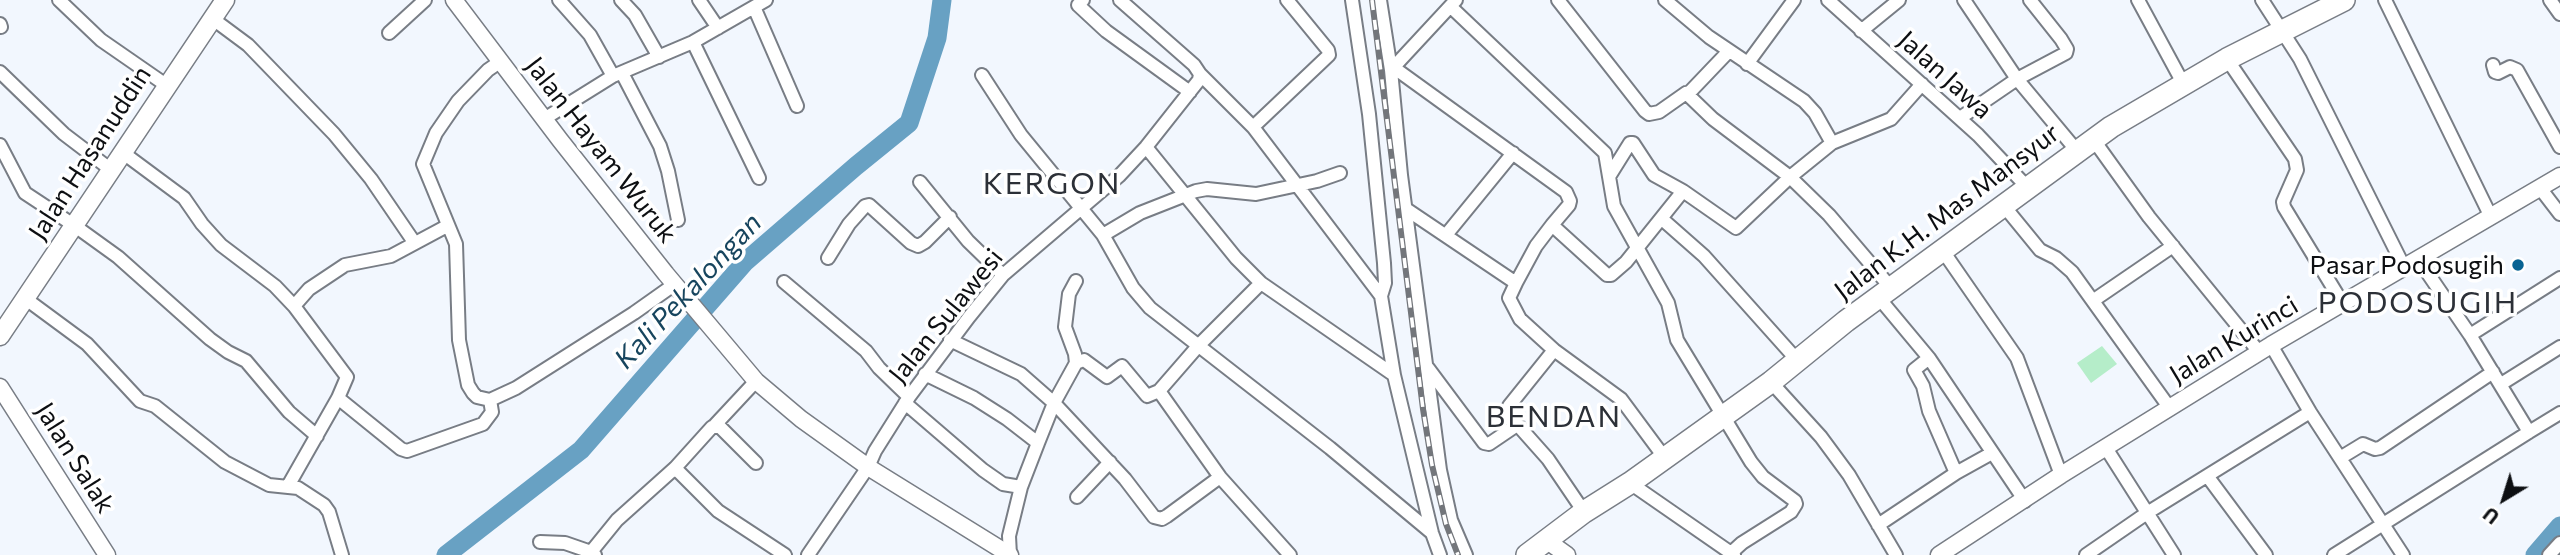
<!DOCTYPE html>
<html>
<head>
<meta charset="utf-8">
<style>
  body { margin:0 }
  #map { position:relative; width:2560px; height:555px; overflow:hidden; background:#f2f7fe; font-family:Commissioner,sans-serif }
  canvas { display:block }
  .north { position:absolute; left:2469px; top:464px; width:70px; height:70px; -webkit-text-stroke:5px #fff; paint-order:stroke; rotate:218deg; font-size:19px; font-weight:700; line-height:28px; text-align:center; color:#0d0f12 }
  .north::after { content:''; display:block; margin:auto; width:24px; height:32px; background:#0d0f12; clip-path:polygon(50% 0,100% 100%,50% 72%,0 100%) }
</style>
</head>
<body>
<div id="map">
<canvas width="2560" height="555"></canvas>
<div class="north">U</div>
</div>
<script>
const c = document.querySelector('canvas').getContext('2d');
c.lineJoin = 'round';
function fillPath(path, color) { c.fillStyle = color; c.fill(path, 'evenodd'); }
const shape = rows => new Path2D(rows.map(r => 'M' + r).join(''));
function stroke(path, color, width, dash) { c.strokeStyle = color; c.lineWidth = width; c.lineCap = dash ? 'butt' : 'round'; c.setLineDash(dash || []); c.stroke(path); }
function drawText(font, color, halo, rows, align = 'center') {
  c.font = font + ' Commissioner,sans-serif'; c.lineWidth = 7; c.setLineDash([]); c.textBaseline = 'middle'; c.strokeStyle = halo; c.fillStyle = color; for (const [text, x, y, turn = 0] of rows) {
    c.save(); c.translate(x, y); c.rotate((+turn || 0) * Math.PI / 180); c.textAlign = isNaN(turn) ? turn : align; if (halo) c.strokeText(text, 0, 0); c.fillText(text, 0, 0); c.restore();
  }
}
fillPath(shape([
  [2102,346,2117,364,2091,383,2077,363]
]), '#b5edc9');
stroke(shape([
  [446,555,581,450,745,262,856,166,909,123,937,38,942,0],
  [2535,555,2560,526]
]), '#68a1c3', 19);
const street = shape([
  [59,0,101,40,166,85],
  [559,0,590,35,613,76],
  [621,0,635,15,659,57],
  [699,0,718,28],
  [1083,0,1078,5,1106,31,1190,92],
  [1352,0,1369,114,1384,263,1385,283,1381,296],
  [1380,0,1391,70,1401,175,1440,470,1451,520,1466,555],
  [1558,0,1645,111,1649,114,1659,112,1686,93,1713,119,1790,177,1829,215,1892,289],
  [1665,0,1709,37,1804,101,1815,113,1832,143,1891,119,1922,84],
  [1828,0,1978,135,2027,187],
  [1964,0,2017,79,2077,151],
  [2138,0,2184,85],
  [2262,0,2300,59,2404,267],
  [2385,0,2491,217],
  [2550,0,2560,14],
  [754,7,797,106],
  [1451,7,1605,153,1614,206,1668,303,1677,340,1751,462,1763,477,1795,501,1796,504,1791,512,1742,543,1731,553,1734,555],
  [213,19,248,45,334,134,371,179,414,242],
  [0,24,1,27],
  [1861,31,1899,0],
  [389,33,425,0],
  [693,42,759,178],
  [2227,59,2295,159,2297,170,2283,202,2284,207,2343,304],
  [501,61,488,70,458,101,436,133,423,164,456,244,459,340,468,385,473,393,477,397,490,400,516,388,634,313,675,284],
  [1747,64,1794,0],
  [2493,65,2495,72,2498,73,2510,67,2517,70,2560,147],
  [1393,67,1566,192,1570,201,1569,205,1552,225],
  [1391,70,1456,0],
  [0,72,64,134,110,169],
  [622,73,660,146,668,171,678,220],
  [1200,74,1253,127,1381,296,1394,375,1432,533,1440,555],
  [982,75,1021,135,1103,235,1133,288,1150,308,1330,448,1432,533],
  [1687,95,1729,51],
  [1960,118,2017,79,2066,53,2067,49,2061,39,2030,0],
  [544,119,613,76,693,42,766,0],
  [1253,127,1329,55,1328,50,1287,0],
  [2093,139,2149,217,2259,352],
  [0,145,25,193,75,226,118,257,210,339,228,352,246,361,289,412,317,436],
  [1146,147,1236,258,1261,283,1394,375],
  [122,152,184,198,202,224,221,245,275,286,294,306],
  [1610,175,1630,143,1633,143,1654,175,1683,191,1736,228,1790,177,1832,143],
  [920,182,968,241,1003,275],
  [2540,188,2560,214],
  [2004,206,2040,250,2056,258,2072,272,2169,407],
  [1406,209,1516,283,1509,298,1520,319,1554,350,1621,399,1664,457],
  [1662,219,1704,256,1797,360],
  [1103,235,1140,213,1196,191,1207,189,1256,194,1317,181,1340,173],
  [1446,235,1513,153],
  [1943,251,2017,358,2061,475],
  [828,258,849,224,865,206,869,205,911,243,918,246,925,242,950,217],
  [2418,259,2470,335,2529,432,2560,413],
  [784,282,866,351,879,368,909,397],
  [1516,283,1536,246,1552,225,1607,275,1611,275,1626,262,1683,191],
  [1879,298,1929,358,2025,501],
  [26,299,87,344,140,401,155,406,225,462,269,485,298,488,324,505,329,512,342,555],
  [2094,300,2173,246],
  [2470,335,2560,278],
  [950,340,1021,374,1054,403,1125,479,1154,517,1162,519,1167,516,1220,477],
  [2271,345,2310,412,2403,555],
  [1554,350,1509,406,1508,414,1548,459,1584,512],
  [1929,358,1914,370,1923,386,1929,411,1956,473],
  [1076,363,1084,360,1107,377,1122,366,1147,396,1159,391,1220,477,1290,555],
  [1428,368,1484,443,1489,444,1517,425],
  [925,374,974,398,1007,419,1038,443,1021,487,1009,536,1010,555],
  [1771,382,1821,437,1849,475,1896,555],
  [2501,384,2560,347],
  [1159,391,1199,345,1261,283],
  [338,398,401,449,407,451,483,424,492,412,490,400],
  [905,403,983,470,1003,484,1021,487],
  [714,426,756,381],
  [1038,443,1054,403,1076,363,1075,354,1065,327,1069,294,1076,281],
  [2106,448,2174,555],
  [2340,458,2363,444,2375,449,2380,448,2493,372],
  [675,468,718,511,785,555],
  [2208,477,2266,555],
  [1630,483,1731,553,1729,555],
  [288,486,338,398,347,377,294,306,309,289,345,265,391,256,447,226],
  [1077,497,1110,462],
  [1878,525,1956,473,1992,453],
  [540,542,565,543,591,552],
  [595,555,591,552,617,520,675,468,712,427,720,427,756,463],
  [808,555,868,467,875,451,909,397,969,317,1003,275,1119,176,1146,147,1199,80,1200,74,1194,65,1120,0],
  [2086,555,2147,513,2310,412],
  [2334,555,2529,432],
  [2549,555,2560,543]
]);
const secondary = shape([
  [454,0,560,140,666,274,756,381,801,419,868,467,1010,555],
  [0,387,107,555],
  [1546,540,1567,555],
  [1939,555,2061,475,2271,345,2560,176]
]);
const primary = shape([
  [0,336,225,0]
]);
const highway = shape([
  [1527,555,1584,512,1630,483,1771,382,1846,321,2111,127,2227,59,2344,0]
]);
stroke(street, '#787d85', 16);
stroke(secondary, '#787d85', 19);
stroke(primary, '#787d85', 21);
stroke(highway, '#787d85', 24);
stroke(street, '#fff', 12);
stroke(secondary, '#fff', 16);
stroke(primary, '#fff', 18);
stroke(highway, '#fff', 21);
const rail = shape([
  [1372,0,1423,409,1432,465,1446,524,1458,555]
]);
stroke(rail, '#73767b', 6);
stroke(rail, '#fff', 3.5, [10]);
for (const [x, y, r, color] of [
  [2518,265,7,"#096393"]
]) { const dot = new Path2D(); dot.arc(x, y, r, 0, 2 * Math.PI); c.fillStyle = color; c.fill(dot); stroke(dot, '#fff', 2.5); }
drawText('26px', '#0d0f12', '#fff', [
  ["Jalan Jawa",1945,75,42],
  ["Jalan Hayam Wuruk",601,150,52],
  ["Jalan Hasanuddin",90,153,-57],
  ["Jalan K.H. Mas Mansyur",1947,212,-37],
  ["Jalan Sulawesi",946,316,-51],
  ["Jalan Kurinci",2234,340,-31],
  ["Jalan Salak",75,458,58]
]);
drawText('26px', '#0d0f12', '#fff', [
  ["Pasar Podosugih",2504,265]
], 'right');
drawText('italic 28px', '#17455e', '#fff', [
  ["Kali Pekalongan",688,291,-47]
]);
c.letterSpacing = '2px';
drawText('30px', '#2c3037', '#fff', [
  ["KERGON",1052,184],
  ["PODOSUGIH",2418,303],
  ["BENDAN",1554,417]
]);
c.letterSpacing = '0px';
</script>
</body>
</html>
